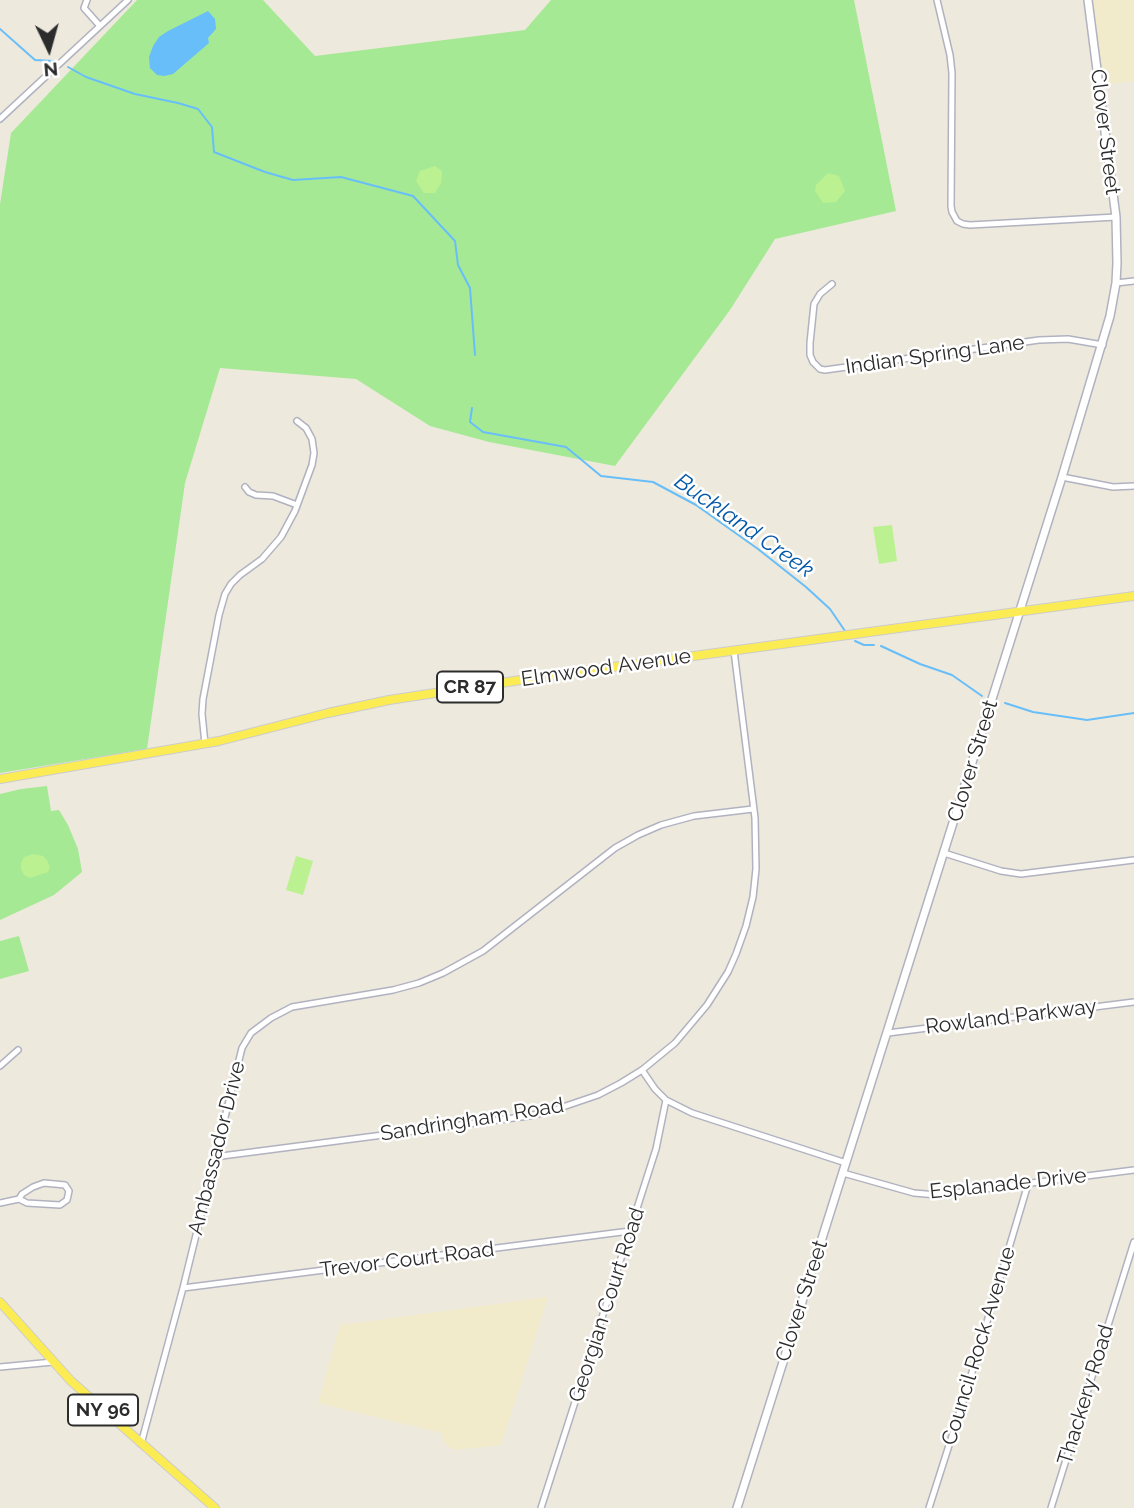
<!DOCTYPE html>
<html>
<head>
<meta charset="utf-8">
<style>
  body { margin:0 }
  #map { position:relative; width:1134px; height:1508px; overflow:hidden; background:#eee9dd; font-family:Raleway,sans-serif }
  canvas { display:block }
  .north { position:absolute; left:14px; top:14px; width:70px; height:70px; -webkit-text-stroke:5px #fff; paint-order:stroke; rotate:175deg; font-size:19px; font-weight:700; line-height:28px; text-align:center; color:#2c2c2c }
  .north::after { content:''; display:block; margin:auto; width:24px; height:32px; background:#2c2c2c; clip-path:polygon(50% 0,100% 100%,50% 72%,0 100%) }
</style>
</head>
<body>
<div id="map">
<canvas width="1134" height="1508"></canvas>
<div class="north">N</div>
</div>
<script>
const c = document.querySelector('canvas').getContext('2d');
c.lineJoin = 'round';
function fillPath(path, color) { c.fillStyle = color; c.fill(path, 'evenodd'); }
const shape = rows => new Path2D(rows.map(r => 'M' + r).join(''));
function stroke(path, color, width, dash) { c.strokeStyle = color; c.lineWidth = width; c.lineCap = dash ? 'butt' : 'round'; c.setLineDash(dash || []); c.stroke(path); }
function drawText(font, color, halo, rows, align = 'center') {
  c.font = font + ' Raleway,sans-serif'; c.lineWidth = 5; c.setLineDash([]); c.textBaseline = 'middle'; c.strokeStyle = halo; c.fillStyle = color; for (const [text, x, y, turn = 0] of rows) {
    c.save(); c.translate(x, y); c.rotate((+turn || 0) * Math.PI / 180); c.textAlign = isNaN(turn) ? turn : align; if (halo) c.strokeText(text, 0, 0); c.fillText(text, 0, 0); c.restore();
  }
}
fillPath(shape([
  [1093,0,1134,0,1134,81,1104,85],
  [548,1297,501,1445,453,1450,443,1442,442,1433,318,1403,340,1325]
]), '#f1eacb');
fillPath(shape([
  [137,0,263,0,315,56,525,30,551,0,854,0,896,211,775,239,730,310,615,466,489,442,430,426,356,379,220,368,185,483,147,749,0,773,0,204,11,133],
  [47,786,51,811,59,810,68,825,78,849,82,872,54,895,0,920,0,794,21,789],
  [19,936,29,971,0,979,0,941]
]), '#a6e995');
fillPath(shape([
  [435,166,442,171,441,183,435,193,424,193,416,181,420,171],
  [828,173,839,176,845,191,836,202,823,203,815,191,816,185],
  [892,525,897,561,879,564,873,527],
  [33,854,43,856,47,860,50,867,48,872,30,878,24,875,21,869,21,863,24,857],
  [296,856,313,861,303,895,286,890]
]), '#bbf190');
fillPath(shape([
  [208,11,215,19,216,29,208,38,209,43,173,74,164,76,157,75,150,68,149,57,153,46,159,37,168,31]
]), '#68bef8');
stroke(shape([
  [0,29,35,60,54,61],
  [68,67,86,77,135,94,178,103,198,109,212,127,214,152,265,172,293,180,341,177,413,196,455,241,458,265,470,288,475,355],
  [472,408,470,422,483,432,566,447,601,476,653,482,696,505,758,549,806,587,830,609,845,631],
  [855,641,864,645,874,645],
  [881,646,920,664,952,675,982,696],
  [1005,703,1033,712,1087,720,1134,713]
]), '#68bef8', 2);
const street = shape([
  [87,0,84,8,100,26],
  [937,0,950,55,952,73,951,206,952,212,957,221,963,224,970,225,1116,217],
  [0,119,128,0],
  [1116,283,1134,281],
  [832,284,820,294,814,304,810,343,810,355,813,362,820,369,825,370,1039,340,1068,339,1103,345],
  [1062,477,1113,487,1134,486],
  [245,487,249,492,256,495,273,496,297,505],
  [205,744,202,714,203,699,219,615,225,594,231,584,240,575,262,559,281,537,295,511,312,465,314,453,312,439,306,428,297,421],
  [944,853,1001,871,1021,874,1134,860],
  [888,1033,1134,1002],
  [0,1066,18,1050],
  [642,1070,655,1089,666,1100,692,1113,846,1163],
  [214,1157,529,1116,554,1110,598,1095,621,1083,642,1070,675,1043,707,1005,728,972,736,954,746,926,753,897,756,869,755,818,734,651],
  [843,1173,914,1193,937,1195,1134,1170],
  [0,1203,19,1199,27,1203,60,1205,67,1200,69,1191,65,1185,44,1183,33,1187,22,1194,19,1199],
  [183,1288,630,1231],
  [0,1367,53,1362],
  [141,1444,183,1288,242,1048,251,1033,271,1018,292,1007,393,990,419,983,443,973,483,951,615,848,638,835,661,825,694,816,753,809],
  [541,1508,656,1149,666,1100],
  [929,1508,967,1389,1028,1184],
  [1051,1508,1134,1242]
]);
const secondary = shape([
  [737,1508,1062,477,1110,316,1116,283,1117,263,1116,217,1088,0]
]);
const primary = shape([
  [0,779,219,741,328,713,389,700,547,676,1134,596],
  [0,1302,71,1381,215,1508]
]);
stroke(street, '#b1b2c0', 8);
stroke(secondary, '#b1b2c0', 10);
stroke(primary, '#ccc', 10);
stroke(street, '#fff', 5);
stroke(secondary, '#fff', 7);
stroke(primary, '#fcec54', 8);
for (const [x, y, w] of [
  [470,687,66],
  [103,1410,70]
]) { const box = new Path2D(); box.roundRect(x - w / 2, y - 15.5, w, 31, 5); c.fillStyle = '#fff'; c.fill(box); stroke(box, '#2c2c2c', 2); }
drawText('bold 19px', '#2c2c2c', null, [
  ["CR 87",470,687],
  ["NY 96",103,1410]
]);
drawText('21px', '#2c2c2c', '#fff', [
  ["Clover Street",1105,132,83],
  ["Indian Spring Lane",935,355,-8],
  ["Elmwood Avenue",606,668,-8],
  ["Clover Street",973,761,-73],
  ["Rowland Parkway",1011,1017,-7],
  ["Sandringham Road",472,1120,-9],
  ["Ambassador Drive",217,1148,-76],
  ["Esplanade Drive",1008,1184,-6],
  ["Trevor Court Road",407,1260,-7],
  ["Clover Street",802,1301,-72],
  ["Georgian Court Road",607,1305,-72],
  ["Council Rock Avenue",979,1346,-73],
  ["Thackery Road",1086,1395,-73]
]);
drawText('italic 23px', '#0359a9', '#fff', [
  ["Buckland Creek",744,526,35]
]);
</script>
</body>
</html>
